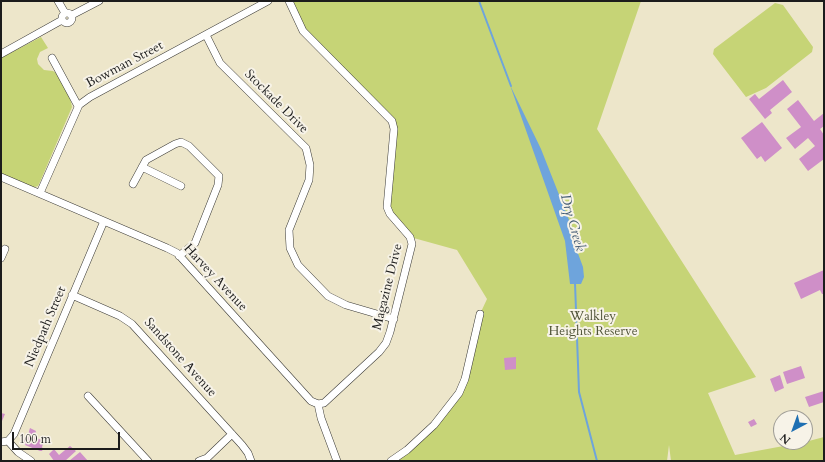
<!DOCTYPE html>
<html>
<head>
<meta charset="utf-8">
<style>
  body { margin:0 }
  #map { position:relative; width:825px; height:462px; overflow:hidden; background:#ede6ca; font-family:Cardo,serif }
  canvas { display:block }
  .frame { position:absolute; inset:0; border:2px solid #1c1c1c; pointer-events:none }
  .north { position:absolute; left:773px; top:410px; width:40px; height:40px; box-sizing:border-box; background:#f7f3e8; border:1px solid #9f9d96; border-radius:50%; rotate:221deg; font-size:11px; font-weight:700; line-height:16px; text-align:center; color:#1c1c1c }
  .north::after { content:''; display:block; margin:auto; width:14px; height:18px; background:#1f6fb2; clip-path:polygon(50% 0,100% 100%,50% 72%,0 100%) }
  .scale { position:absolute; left:12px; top:432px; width:108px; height:18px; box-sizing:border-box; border:2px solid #1c1c1c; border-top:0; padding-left:5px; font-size:12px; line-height:14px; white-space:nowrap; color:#1c1c1c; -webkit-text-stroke:3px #f7f3e8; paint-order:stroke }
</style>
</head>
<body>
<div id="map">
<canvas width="825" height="462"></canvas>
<div class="frame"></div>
<div class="north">N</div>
<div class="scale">100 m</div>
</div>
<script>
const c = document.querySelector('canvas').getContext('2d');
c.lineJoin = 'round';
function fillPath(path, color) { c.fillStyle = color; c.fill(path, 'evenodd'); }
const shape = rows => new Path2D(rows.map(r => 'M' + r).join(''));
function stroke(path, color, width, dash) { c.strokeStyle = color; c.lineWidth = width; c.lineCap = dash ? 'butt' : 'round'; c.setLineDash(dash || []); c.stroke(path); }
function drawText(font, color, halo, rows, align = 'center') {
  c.font = font + ' Cardo,serif'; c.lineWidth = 4; c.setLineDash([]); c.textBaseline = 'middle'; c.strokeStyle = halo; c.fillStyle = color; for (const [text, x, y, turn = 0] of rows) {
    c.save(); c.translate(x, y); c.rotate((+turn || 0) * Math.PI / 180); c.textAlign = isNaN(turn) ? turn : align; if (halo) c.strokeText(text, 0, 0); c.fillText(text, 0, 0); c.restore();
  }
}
fillPath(shape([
  [289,1,641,1,597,129,756,377,708,393,735,455,805,442,824,437,824,461,671,461,669,445,667,461,390,461,427,432,465,379,480,314,487,299,457,250,410,237,388,211,394,124,303,31],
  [775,3,783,5,813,47,812,52,766,88,746,97,713,54,714,49],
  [41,37,48,48,40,52,37,59,38,64,44,70,53,71,56,73,70,98,72,107,40,182,38,186,31,188,1,175,1,58]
]), '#c6d476');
fillPath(shape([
  [510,85,541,149,573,230,573,240,583,267,584,277,581,284,570,284,565,241]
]), '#6ea4dc');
stroke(shape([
  [479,1,511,86],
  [575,283,579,392,597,461]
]), '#6ea4dc', 2);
fillPath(shape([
  [783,80,792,92,770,110,772,113,765,119,749,99,755,94,759,99],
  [798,100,814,121,824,113,824,126,820,129,824,135,824,159,808,171,799,159,815,146,808,138,795,149,786,138,801,127,787,109],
  [762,122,782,148,765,162,761,156,757,159,741,138],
  [824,270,824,294,822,294,820,290,801,299,794,283],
  [516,357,516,369,505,370,504,358],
  [801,366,805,378,787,384,783,372],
  [780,375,784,388,775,392,770,379],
  [824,391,824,402,809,407,805,397],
  [1,413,5,414,2,421,1,420],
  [754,419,757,424,751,427,748,422],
  [30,428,36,431,34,437,44,441,42,447,43,449,42,451,40,451,25,445,23,442,25,437,27,438],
  [70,446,76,451,65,461,54,461,49,454,54,449,59,455],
  [80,452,88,461,69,461]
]), '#cf8fc8');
const minor = shape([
  [58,1,65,13],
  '62 18a5 5 0 1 1 10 0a5 5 0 1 1-10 0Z',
  [72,15,99,1],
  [206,35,220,63,306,148,310,165,309,180,289,230,290,248,298,265,328,296,346,305,394,319],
  [1,54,62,20],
  [52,58,78,106],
  [142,167,181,186],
  [1,177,167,248,177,253,311,401,318,404,324,403,379,352,386,343,390,332,412,244,410,237,390,214,387,207,394,129,392,121,303,31,289,1],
  [133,184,146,160,175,144,181,142,189,146,219,176,218,185,195,243,179,256],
  [40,193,79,105,90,97,268,1],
  [1,258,5,249],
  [72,295,120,316,132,324,242,445,248,453,251,461],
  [88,396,148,461],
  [318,404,321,418,337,461],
  [8,441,14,434,104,221],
  [1,442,8,441,18,452,31,461],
  [199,461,207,458,232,434],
  [391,461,407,450,434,425,459,393,465,379,480,314]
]);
stroke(minor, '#3b3a36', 8);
stroke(minor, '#fff', 7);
drawText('13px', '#1c1c1c', '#f7f3e8', [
  ["Bowman Street",125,65,-28],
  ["Stockade Drive",276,102,45],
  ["Harvey Avenue",215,278,47],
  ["Magazine Drive",388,287,-76],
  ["Niedpath Street",46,327,-67],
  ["Sandstone Avenue",180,358,48]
]);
drawText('13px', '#4f5337', '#f7f3e8', [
  ["Walkley",593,317],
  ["Heights Reserve",593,332]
]);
drawText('italic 14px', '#415972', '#f7f3e8', [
  ["Dry Creek",572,223,74]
]);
</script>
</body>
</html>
